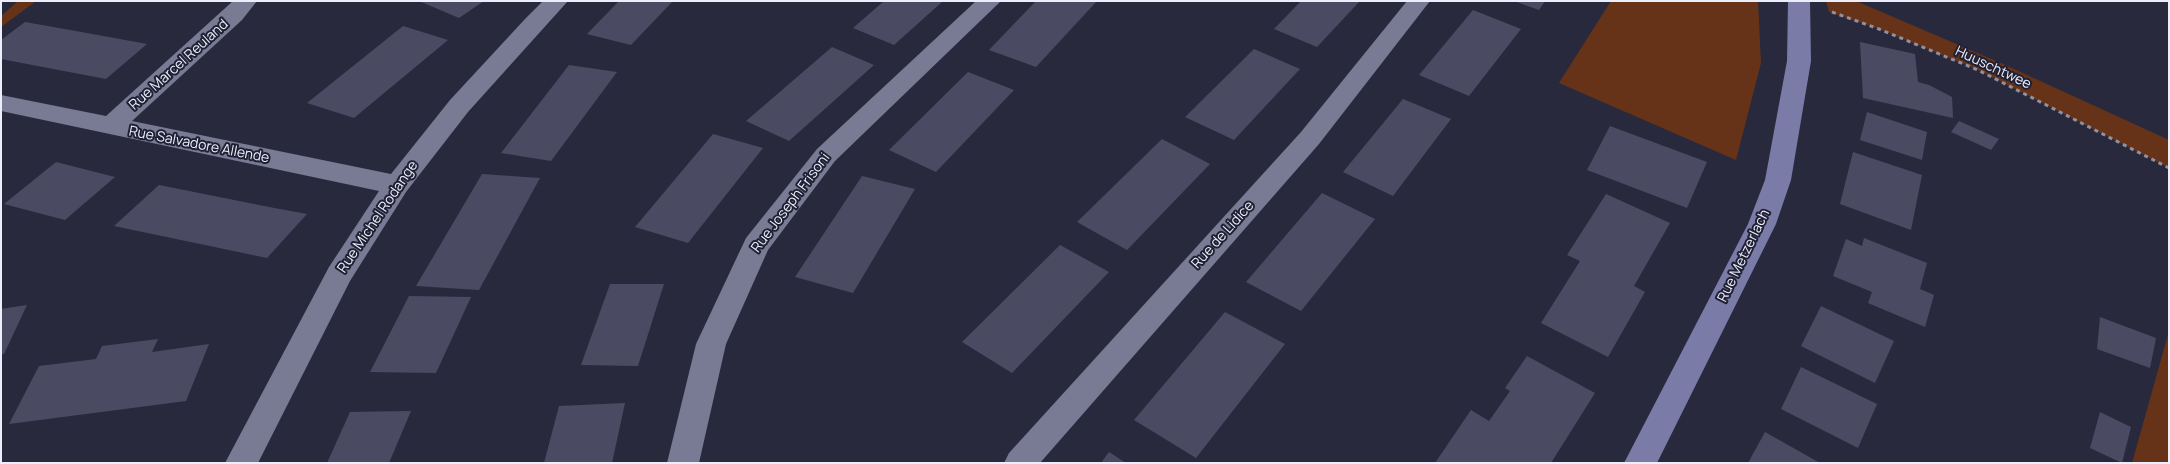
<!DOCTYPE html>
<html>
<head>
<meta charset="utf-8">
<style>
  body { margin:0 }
  #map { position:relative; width:2170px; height:464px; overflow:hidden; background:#29293e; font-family:Manrope,sans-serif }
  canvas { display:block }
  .frame { position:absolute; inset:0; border:2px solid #edeefc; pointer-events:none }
</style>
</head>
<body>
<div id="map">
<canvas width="2170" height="464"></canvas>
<div class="frame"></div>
</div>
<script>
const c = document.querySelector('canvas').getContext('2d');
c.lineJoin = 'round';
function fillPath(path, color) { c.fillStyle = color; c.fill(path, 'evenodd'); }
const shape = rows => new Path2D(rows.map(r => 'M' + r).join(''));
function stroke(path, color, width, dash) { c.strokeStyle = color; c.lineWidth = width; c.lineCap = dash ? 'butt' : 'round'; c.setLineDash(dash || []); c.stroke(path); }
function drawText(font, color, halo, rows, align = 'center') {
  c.font = font + ' Manrope,sans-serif'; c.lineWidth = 4; c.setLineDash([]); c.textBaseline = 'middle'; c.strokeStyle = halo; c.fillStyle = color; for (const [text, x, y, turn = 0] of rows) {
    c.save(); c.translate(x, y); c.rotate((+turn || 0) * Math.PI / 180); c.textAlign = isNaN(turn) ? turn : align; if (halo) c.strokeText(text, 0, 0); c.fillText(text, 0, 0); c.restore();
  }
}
fillPath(shape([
  [18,1,36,1,1,27,1,16],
  [1611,1,1758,1,1761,63,1736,160,1559,83],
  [1826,1,1856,1,2003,64,2169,140,2169,168,1978,70,1879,29,1829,12],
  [2169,331,2169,463,2132,463]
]), '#673318');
fillPath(shape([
  [419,1,484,1,459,18],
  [619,1,673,1,631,45,587,34],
  [884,1,943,1,894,45,853,28],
  [1036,1,1097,1,1036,67,989,50],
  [1301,1,1360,1,1317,47,1274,29],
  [1514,1,1545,1,1539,10],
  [1473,10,1521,29,1469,96,1419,75],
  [25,22,87,33,147,44,106,79,1,59,1,40],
  [403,26,448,40,354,118,307,103],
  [1860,42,1915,54,1918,82,1929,85,1952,97,1953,118,1863,98],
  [832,47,874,65,789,141,746,121],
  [1254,49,1300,69,1234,140,1185,117],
  [569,65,617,72,551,161,501,153],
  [968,72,1014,90,936,172,889,150],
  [1403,99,1451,119,1393,196,1343,172],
  [1867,112,1927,132,1922,160,1860,140],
  [1959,121,1999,139,1991,150,1951,132],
  [1610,126,1707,162,1687,208,1587,170],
  [713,134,763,148,688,243,635,227],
  [1162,139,1210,164,1127,250,1077,222],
  [1853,152,1922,175,1911,230,1840,204],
  [56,162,115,177,65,220,4,204],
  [482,174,540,178,479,290,416,286],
  [862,176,915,189,853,293,795,277],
  [159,185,269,207,307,214,267,258,114,226],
  [1322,193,1375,219,1301,311,1246,282],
  [1606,194,1670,223,1634,286,1645,292,1608,357,1541,323,1580,261,1567,255],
  [1864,238,1927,263,1920,289,1934,295,1925,327,1868,303,1872,292,1833,276,1846,239,1862,246],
  [1060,245,1109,272,1012,373,962,342],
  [610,284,664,284,638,366,581,365],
  [409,296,471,297,436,373,370,372],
  [27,305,4,354,1,354,1,309],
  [1821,306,1894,341,1875,383,1801,346],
  [1225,312,1285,344,1196,458,1134,420],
  [2100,317,2156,338,2150,368,2097,349],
  [158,339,152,352,209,344,186,401,9,424,39,366,96,359,102,346],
  [1527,356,1595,393,1551,463,1435,463,1471,410,1489,421,1510,391,1505,388],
  [1801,367,1877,404,1858,448,1781,409],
  [625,403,612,463,544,463,559,406],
  [411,411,389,463,327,463,350,412],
  [2100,412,2131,427,2122,463,2090,448],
  [1765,432,1820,463,1748,463],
  [1109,452,1126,463,1101,463]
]), '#4a4b62');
stroke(shape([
  [1832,12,1879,29,1978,70,2169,168]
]), '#8f90a1', 3, [4, 4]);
fillPath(shape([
  [233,1,257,1,242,20,132,121,391,174,450,100,525,19,543,1,568,1,468,112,406,192,350,281,258,463,225,463,329,267,379,191,1,111,1,95,106,116,233,1],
  [976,1,1001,1,835,161,768,250,726,344,699,463,667,463,696,344,746,238,817,149,976,1],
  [1407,1,1430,1,1319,144,1040,463,1004,463,1009,453,1301,132,1407,1]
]), '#797a93');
fillPath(shape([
  [1788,1,1810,1,1811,61,1791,180,1776,224,1657,463,1624,463,1748,224,1765,180,1787,61,1788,1]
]), '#7a7ba7');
drawText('14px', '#edeefc', '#1f2034', [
  ["Rue Marcel Reuland",179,65,-42],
  ["Huuschtwee",1993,68,25],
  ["Rue Salvadore Allende",199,145,11],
  ["Rue Joseph Frisoni",791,203,-53],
  ["Rue Michel Rodange",378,217,-56],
  ["Rue de Lidice",1223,235,-48],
  ["Rue Metzerlach",1744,256,-64]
]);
</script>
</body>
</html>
